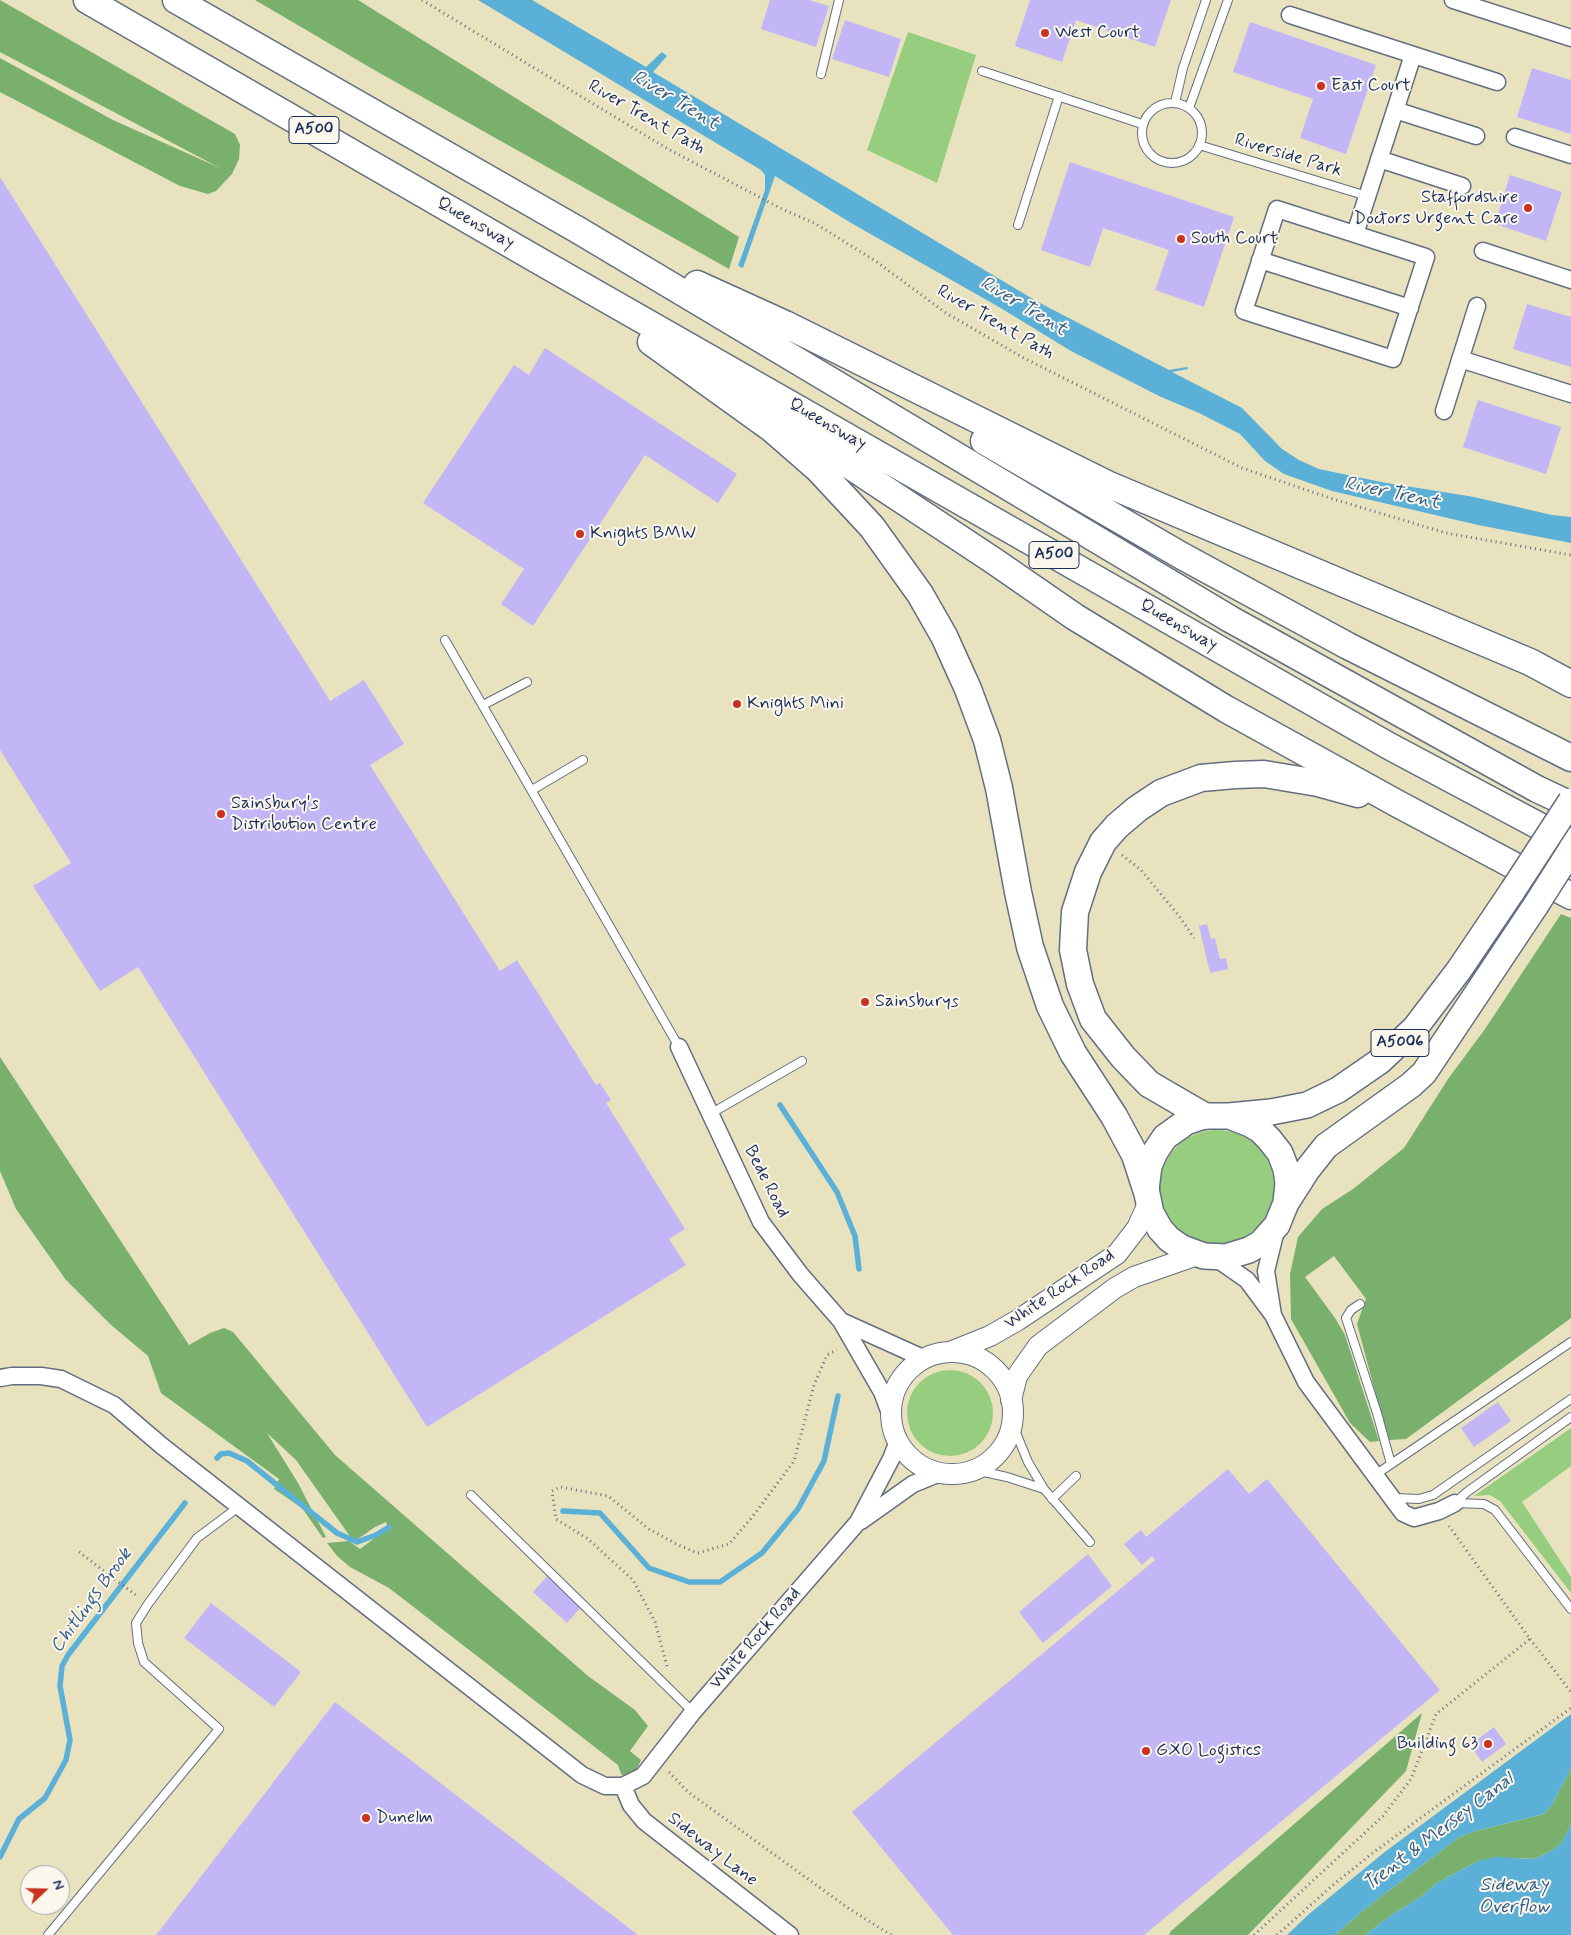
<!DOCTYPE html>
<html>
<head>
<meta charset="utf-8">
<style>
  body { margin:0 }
  #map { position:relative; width:1571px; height:1935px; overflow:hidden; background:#e9e2bf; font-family:Mynerve,sans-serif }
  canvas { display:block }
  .north { position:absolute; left:20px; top:1865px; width:50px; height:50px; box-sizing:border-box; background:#fbf7ec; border:1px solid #a1a7b3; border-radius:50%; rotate:69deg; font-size:14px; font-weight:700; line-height:20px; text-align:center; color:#1b2f5e }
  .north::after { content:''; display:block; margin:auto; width:18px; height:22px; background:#c8321e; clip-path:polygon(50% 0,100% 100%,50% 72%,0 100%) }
</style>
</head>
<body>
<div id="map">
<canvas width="1571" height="1935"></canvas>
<div class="north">N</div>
</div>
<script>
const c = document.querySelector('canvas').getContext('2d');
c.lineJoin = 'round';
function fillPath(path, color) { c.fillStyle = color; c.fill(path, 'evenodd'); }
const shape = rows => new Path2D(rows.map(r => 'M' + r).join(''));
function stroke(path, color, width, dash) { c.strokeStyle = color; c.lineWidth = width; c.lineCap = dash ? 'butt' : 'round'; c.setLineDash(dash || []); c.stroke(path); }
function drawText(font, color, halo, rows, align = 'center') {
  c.font = font + ' Mynerve,sans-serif'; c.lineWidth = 4; c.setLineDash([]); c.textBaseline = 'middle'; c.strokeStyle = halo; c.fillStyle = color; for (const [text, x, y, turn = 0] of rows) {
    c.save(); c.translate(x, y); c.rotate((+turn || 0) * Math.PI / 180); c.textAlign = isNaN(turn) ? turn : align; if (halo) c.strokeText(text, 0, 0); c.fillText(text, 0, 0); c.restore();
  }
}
fillPath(shape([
  [908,32,976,55,937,183,867,150],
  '1160 1187a57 57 0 1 1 114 0a57 57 0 1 1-114 0Z',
  '907 1413a43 43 0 1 1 86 0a43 43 0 1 1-86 0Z',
  [1571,1428,1571,1466,1522,1502,1571,1577,1571,1593,1500,1501,1490,1495,1474,1496]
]), '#97cd7f');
fillPath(shape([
  [0,0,235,134,240,145,239,159,232,174,216,191,208,194,180,186,0,92,0,58,113,120,220,168,0,52],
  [255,0,358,0,739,237,729,269,376,71],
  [1561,914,1571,918,1571,1318,1406,1439,1388,1440,1357,1324,1366,1299,1334,1256,1305,1277,1335,1318,1345,1335,1379,1441,1370,1442,1350,1423,1291,1319,1290,1274,1298,1237,1322,1209,1353,1189,1404,1148,1448,1079,1485,1029],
  [0,1057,189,1345,210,1333,224,1328,233,1332,335,1455,588,1676,635,1710,648,1726,630,1751,641,1760,631,1782,621,1774,618,1765,389,1588,350,1567,337,1556,327,1543,349,1541,360,1549,388,1528,386,1522,375,1527,355,1541,349,1535,296,1460,267,1433,298,1483,326,1537,323,1538,302,1508,274,1489,279,1479,161,1393,148,1356,110,1324,66,1280,16,1209,0,1171],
  [1422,1713,1406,1771,1248,1935,1169,1935,1171,1931],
  [1571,1768,1571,1824,1561,1844,1551,1851,1539,1857,1532,1859,1521,1858,1478,1861,1437,1883,1422,1896,1390,1916,1365,1935,1335,1935,1365,1909,1459,1837,1476,1831,1544,1814,1552,1805]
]), '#79b06e');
fillPath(shape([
  [478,0,532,0,646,67,662,52,667,56,653,72,1038,302,1169,370,1187,367,1188,369,1172,372,1242,408,1282,449,1299,460,1319,469,1381,482,1474,497,1552,515,1571,517,1571,543,1478,525,1332,491,1284,474,1265,461,1240,434,1199,413,1159,396,1071,351,999,307,851,223,775,176,743,268,738,266,765,190,765,175,761,170],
  [1571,1714,1571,1768,1552,1805,1544,1814,1476,1831,1459,1837,1365,1909,1335,1935,1287,1935,1309,1914,1386,1851],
  [1571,1824,1571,1935,1365,1935,1390,1916,1422,1896,1437,1883,1478,1861,1497,1857,1532,1859,1539,1857,1551,1851,1561,1844]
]), '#5ab0d6');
stroke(shape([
  [780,1105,837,1192,855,1236,859,1269],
  [217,1458,221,1454,229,1453,247,1461,337,1533,357,1542,376,1535,389,1527],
  [563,1511,600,1513,649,1568,689,1582,720,1582,762,1553,798,1509,824,1461,838,1396],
  [0,1857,19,1819,45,1798,66,1760,70,1740,60,1686,62,1666,68,1655,185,1503]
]), '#5ab0d6', 5.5);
fillPath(shape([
  [770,0,809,0,829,6,816,47,761,29],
  [1030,0,1171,0,1155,47,1076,20,1062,62,1015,46],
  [845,20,901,39,889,77,832,59],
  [1250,22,1376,65,1346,154,1300,138,1313,99,1233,72],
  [1532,68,1571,80,1571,134,1517,117],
  [1070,162,1234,217,1204,307,1155,290,1169,250,1103,228,1090,267,1041,250],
  [1510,175,1562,192,1546,241,1495,224],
  [0,177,330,701,364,680,404,744,370,765,500,971,517,960,596,1085,600,1083,611,1100,606,1103,685,1229,669,1239,686,1265,427,1427,138,967,100,991,33,886,71,863,0,750],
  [1527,304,1571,317,1571,367,1513,349],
  [545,348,737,474,718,503,645,455,533,626,501,604,524,569,423,503,514,365,529,375],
  [1478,400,1561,427,1546,474,1463,447],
  [1207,924,1211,939,1215,938,1220,959,1226,958,1228,969,1210,973,1199,926],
  [1498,1402,1511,1421,1474,1447,1461,1428],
  [1228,1469,1249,1494,1267,1479,1440,1690,1144,1935,953,1935,852,1812,1155,1560,1152,1556,1142,1565,1124,1544,1141,1530,1146,1537],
  [1088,1554,1112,1586,1043,1643,1019,1612],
  [548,1575,582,1606,567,1623,533,1592],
  [211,1603,301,1672,274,1707,184,1638],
  [335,1702,638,1935,156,1935],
  [1494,1727,1506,1744,1482,1762,1470,1745]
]), '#c3b6f7');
const service = shape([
  [982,71,1142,124],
  [821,74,839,0],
  [1175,103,1183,68,1206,0],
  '1142 133a30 30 0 1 1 60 0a30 30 0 1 1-60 0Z',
  [1189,108,1228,0],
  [1199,145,1367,196],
  [1018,225,1059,96],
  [445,640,679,1047],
  [483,705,527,682],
  [532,790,583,760],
  [710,1114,802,1061],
  [1360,1304,1351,1310,1346,1318,1377,1413,1391,1464],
  [1012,1423,1028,1462,1044,1489,1090,1542],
  [975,1470,1007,1477,1044,1489],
  [1375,1475,1571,1342],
  [471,1495,693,1712],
  [1394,1498,1419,1499,1433,1495,1571,1399],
  [1052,1499,1076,1476],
  [1455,1503,1484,1504,1495,1510,1571,1609],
  [1455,1503,1467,1492,1571,1417],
  [48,1935,219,1729,144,1662,138,1643,136,1623,148,1604,197,1538,240,1506]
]);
const minor = shape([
  [1453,0,1571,38],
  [1290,15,1497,82],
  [1395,110,1476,136],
  [1515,137,1571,155],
  [1379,159,1462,186],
  [1277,209,1426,257,1393,359,1244,311,1277,209],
  [1355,234,1413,55],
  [1483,251,1571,280],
  [1260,260,1410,308],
  [1460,359,1571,394],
  [1444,411,1477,306],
  [679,1047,761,1222,800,1274,841,1321,882,1392,891,1416],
  [1214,1257,1247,1280,1273,1315,1266,1271,1276,1230],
  [1273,1315,1306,1382,1403,1513,1414,1518,1439,1511,1455,1503],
  [841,1321,925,1359],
  [0,1378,12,1376,41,1376,61,1379,114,1405,162,1446,582,1775,605,1786,623,1786,643,1776,693,1712,858,1522,891,1459,898,1441],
  [861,1521,913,1484,940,1473],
  [623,1786,631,1805,644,1821,790,1935]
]);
const tertiary = shape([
  [950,1352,990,1336,1018,1320,1117,1254,1137,1228,1148,1204],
  '891 1413a61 61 0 1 1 122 0a61 61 0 1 1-122 0Z',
  [1011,1400,1017,1376,1038,1346,1115,1288,1134,1277,1197,1255]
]);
const primary = shape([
  [1513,890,1459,970,1415,1028,1380,1061,1338,1090,1307,1105,1271,1112,1229,1116,1204,1116,1186,1122,1165,1137,1155,1152,1149,1166,1146,1189,1151,1213,1160,1229,1169,1239,1182,1248,1204,1256,1226,1257,1249,1250,1261,1243,1277,1225,1286,1203,1307,1170,1326,1146,1411,1085,1424,1073,1536,905],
  [1232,1117,1250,1124,1260,1130,1269,1139,1280,1153,1286,1169,1288,1183,1286,1202]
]);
const trunk = shape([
  [87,0,541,262,1389,746,1571,843],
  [176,0,578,230,1230,619,1537,789,1571,805],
  [697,284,785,324,1107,484,1530,662,1571,684],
  [651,342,772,429,818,469,872,527,920,594,944,636,968,689,987,740,999,788,1018,892,1030,947,1050,1006,1073,1053,1114,1116,1135,1155,1146,1189],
  [752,401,994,561,1075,617,1226,709,1398,804,1571,896],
  [984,441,1182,556,1348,646,1571,758],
  [1204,1116,1149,1084,1123,1057,1093,1019,1080,984,1073,950,1075,912,1088,872,1103,842,1117,826,1137,809,1161,793,1201,778,1235,775,1264,774,1318,783,1358,794]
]);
stroke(service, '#636e80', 10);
stroke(minor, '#636e80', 19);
stroke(tertiary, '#636e80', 22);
stroke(primary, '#636e80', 28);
stroke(trunk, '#636e80', 29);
stroke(shape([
  [422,0,668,149,780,208,816,224,877,262,946,313,1022,357,1242,468,1333,499,1446,533,1571,555],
  [1122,855,1141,870,1179,916,1194,938],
  [79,1552,137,1596],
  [1530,1639,1571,1692],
  [667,1666,655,1622,633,1580,588,1539,556,1519,552,1491,560,1487,608,1496,649,1529,678,1545,698,1553,729,1544,753,1516,794,1461,814,1385,827,1355,837,1350],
  [669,1772,688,1792,848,1908,891,1935],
  [1254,1935,1383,1816,1411,1779,1436,1714,1530,1639,1449,1526],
  [1277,1935,1333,1885,1374,1852,1571,1708]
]), '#636e80', 3, [1, 4]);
stroke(service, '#fff', 8);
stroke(minor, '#fff', 16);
stroke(tertiary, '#fff', 20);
stroke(primary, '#fff', 25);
stroke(trunk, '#fff', 26);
const primaryBridge = shape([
  [1513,890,1571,801],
  [1536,905,1571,850]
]);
stroke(primaryBridge, '#636e80', 28, []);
stroke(primaryBridge, '#fff', 25);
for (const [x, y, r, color] of [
  [1045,33,5,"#c8321e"],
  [1321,86,5,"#c8321e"],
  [1528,208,5,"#c8321e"],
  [1181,239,5,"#c8321e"],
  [580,534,5,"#c8321e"],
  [737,704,5,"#c8321e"],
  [221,814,5,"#c8321e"],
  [865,1002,5,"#c8321e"],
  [1488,1744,5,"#c8321e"],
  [1146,1751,5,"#c8321e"],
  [366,1818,5,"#c8321e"]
]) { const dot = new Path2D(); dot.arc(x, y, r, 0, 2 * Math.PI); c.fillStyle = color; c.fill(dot); stroke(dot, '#fbf7ec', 2); }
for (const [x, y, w] of [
  [314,130,50],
  [1054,555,50],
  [1400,1043,58]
]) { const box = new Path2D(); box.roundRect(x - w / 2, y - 13.5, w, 27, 4); c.fillStyle = '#fbf7ec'; c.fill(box); stroke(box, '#1b2f5e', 1); }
drawText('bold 16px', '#1b2f5e', null, [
  ["A500",314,130],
  ["A500",1054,555],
  ["A5006",1400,1043]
]);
drawText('18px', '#1b2f5e', '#fbf7ec', [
  ["West Court",1055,33],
  ["East Court",1331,86],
  ["Staffordshire",1518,198,"right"],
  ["Doctors Urgent Care",1518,219,"right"],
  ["South Court",1191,239],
  ["Knights BMW",590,534],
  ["Knights Mini",747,704],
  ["Sainsbury's",231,804],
  ["Distribution Centre",231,825],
  ["Sainsburys",875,1002],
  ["Building 63",1478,1744,"right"],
  ["GXO Logistics",1156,1751],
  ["Dunelm",376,1818]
], 'left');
drawText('18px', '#1b2f5e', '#fbf7ec', [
  ["River Trent Path",646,118,30],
  ["Riverside Park",1288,156,17],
  ["Queensway",475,224,30],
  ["River Trent Path",995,323,30],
  ["Queensway",827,425,30],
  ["Queensway",1178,626,30],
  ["Bede Road",766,1182,63],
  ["White Rock Road",1060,1290,-34],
  ["White Rock Road",756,1639,-49],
  ["Sideway Lane",712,1850,38]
]);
drawText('italic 19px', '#315c88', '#fbf7ec', [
  ["River Trent",675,101,31],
  ["River Trent",1023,307,31],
  ["River Trent",1392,494,12],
  ["Chitlings Brook",92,1601,-54],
  ["Trent & Mersey Canal",1439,1833,-37],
  ["Sideway",1514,1886],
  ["Overflow",1514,1908]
]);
</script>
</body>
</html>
